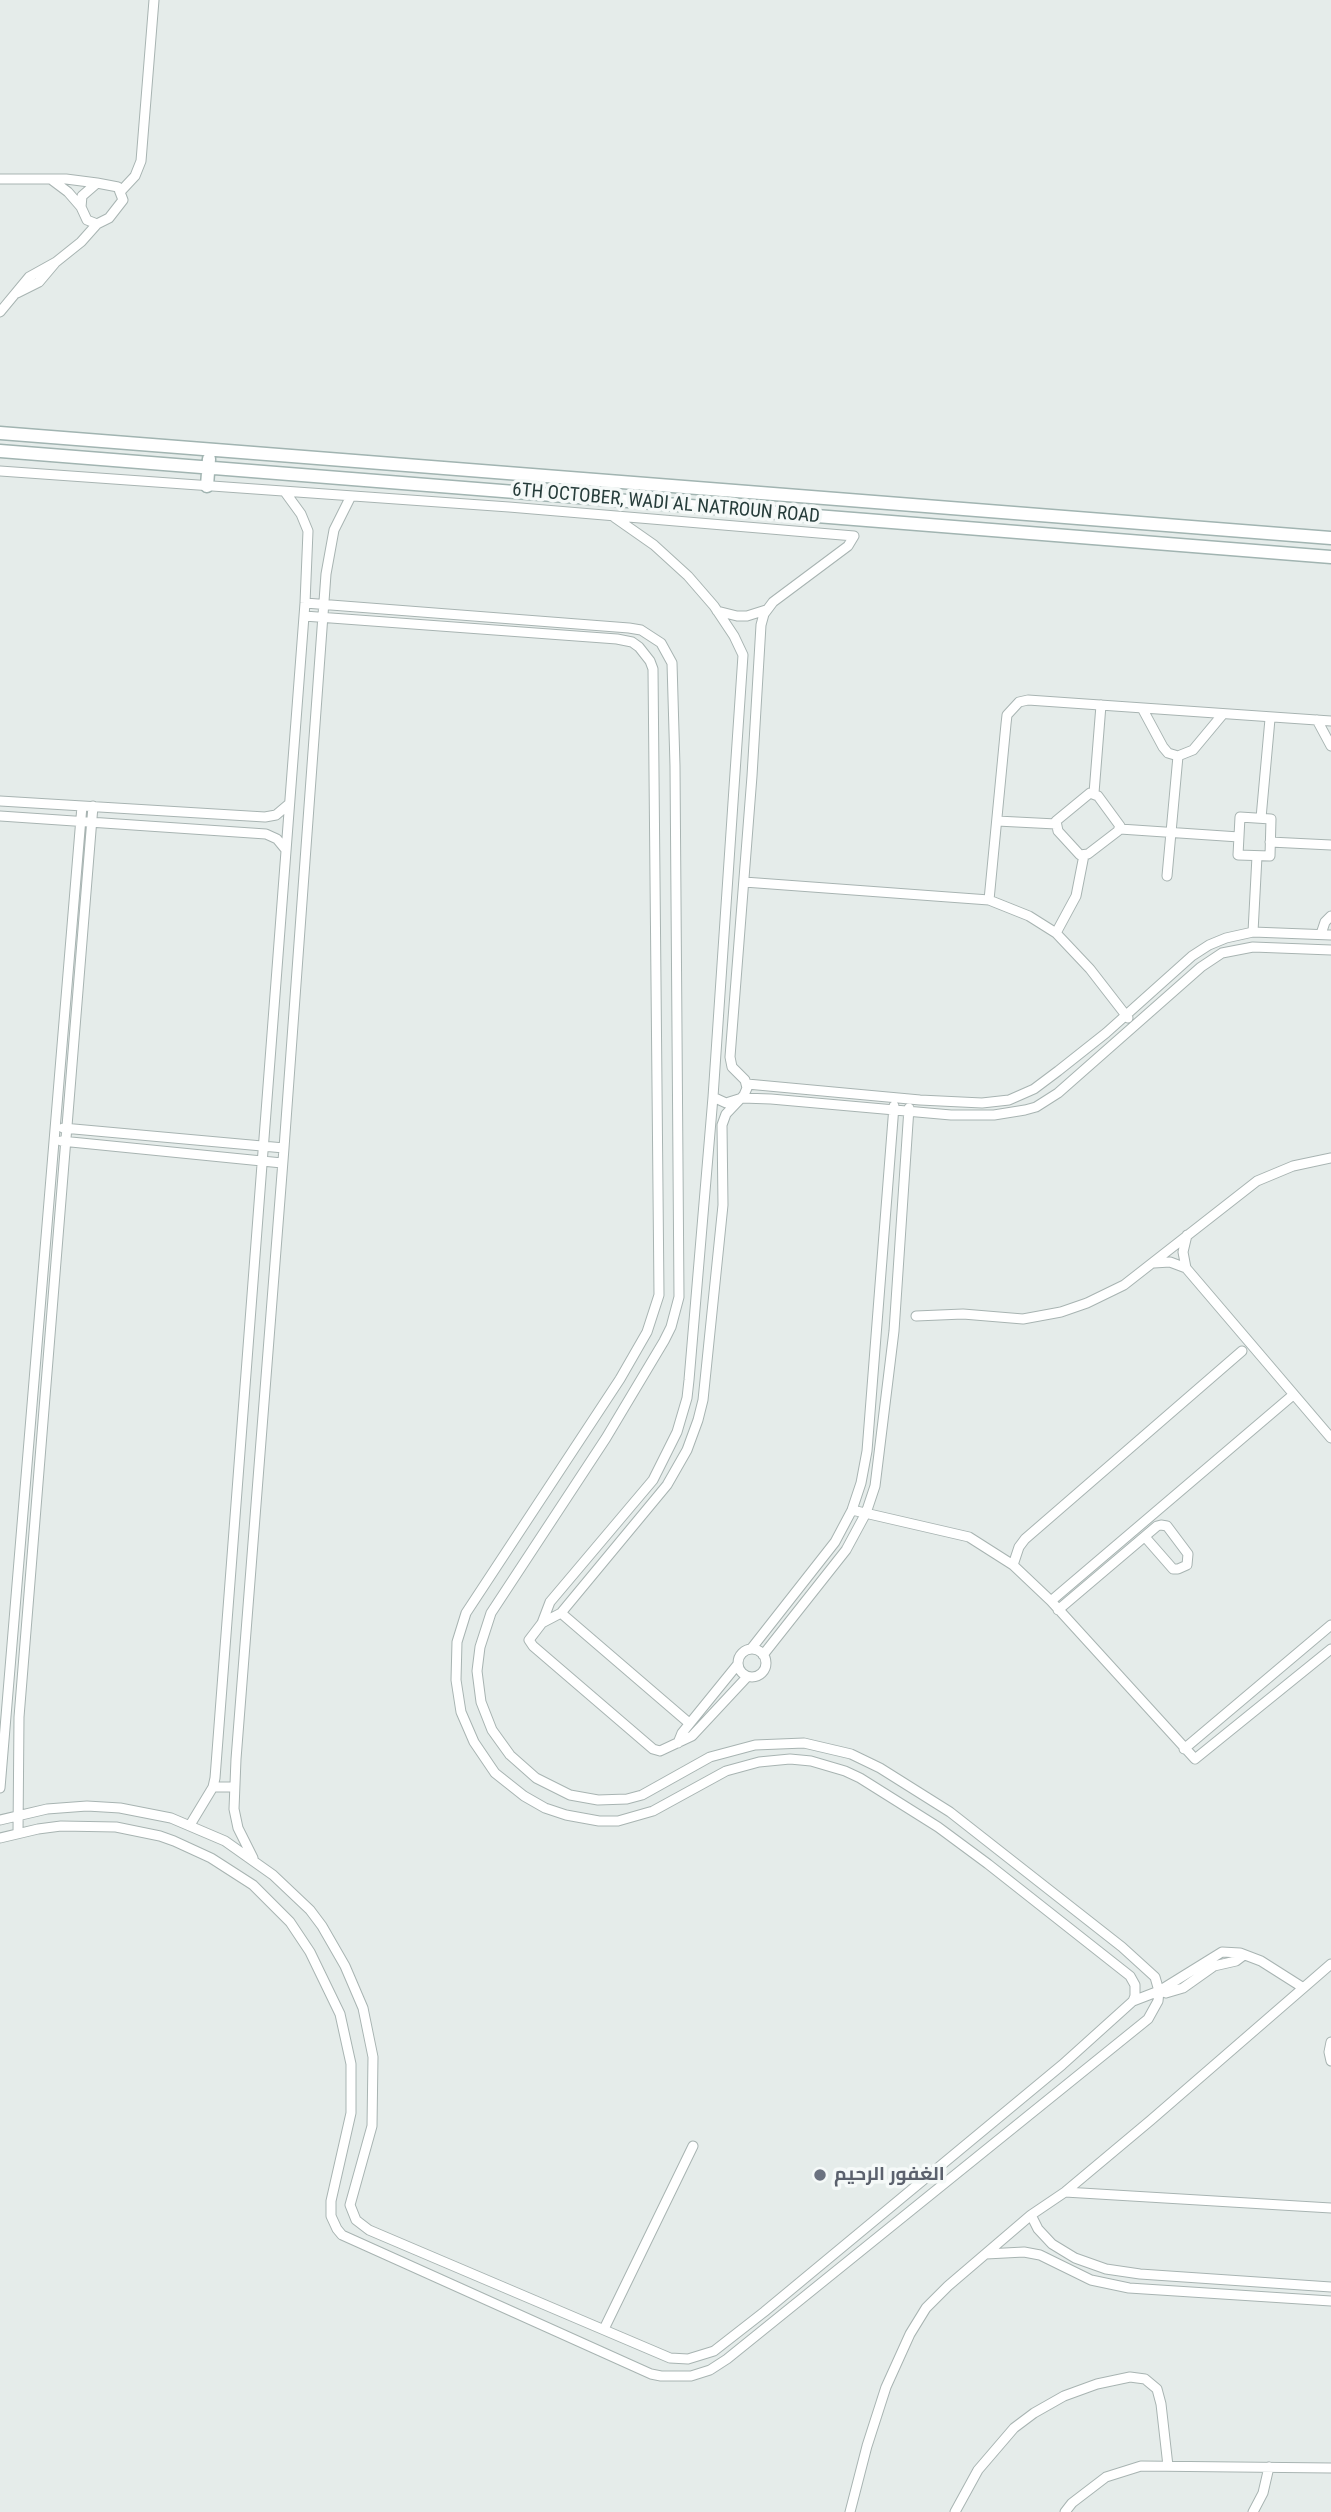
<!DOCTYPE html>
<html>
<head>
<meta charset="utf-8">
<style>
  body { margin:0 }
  canvas { display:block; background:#e5ecea }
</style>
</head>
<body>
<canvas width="1331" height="2512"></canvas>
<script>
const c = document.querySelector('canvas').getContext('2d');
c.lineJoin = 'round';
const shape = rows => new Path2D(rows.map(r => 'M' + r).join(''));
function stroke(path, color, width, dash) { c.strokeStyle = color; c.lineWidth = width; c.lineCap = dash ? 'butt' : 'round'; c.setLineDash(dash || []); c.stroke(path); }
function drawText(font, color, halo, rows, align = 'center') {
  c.font = font + ' "Roboto Condensed",Cairo,sans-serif'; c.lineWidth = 7; c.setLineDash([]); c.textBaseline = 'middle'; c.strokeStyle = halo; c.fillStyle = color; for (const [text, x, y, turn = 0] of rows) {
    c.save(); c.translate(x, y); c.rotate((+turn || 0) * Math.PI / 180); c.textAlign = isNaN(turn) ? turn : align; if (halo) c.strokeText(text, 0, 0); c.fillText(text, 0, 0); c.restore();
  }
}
const street = shape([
  [0,179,66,179,97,183],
  [52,180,68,192,81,207],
  [97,183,118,187,123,200,109,218,97,224,87,220,81,207,82,196,97,183],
  [121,191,135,176,141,161,154,0],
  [17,293,39,282,55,263],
  [0,312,29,277,56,262,81,242,97,224],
  [0,471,509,507,854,536,848,546,773,602,764,614,761,625,752,776,730,1057,732,1067,745,1080,747,1088,744,1095,726,1114,722,1125,723,1205,703,1400,698,1420,687,1450,667,1485,561,1613,542,1623],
  [614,517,654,545,688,576,714,606,734,636,743,655,713,1097,689,1380,687,1398,677,1432,653,1480,550,1602,542,1623,529,1640,533,1646,653,1749,660,1751,692,1736,747,1677],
  [717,611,737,616,747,616,766,610],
  [1142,708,1163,747,1168,753,1178,756,1193,750,1223,714],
  [1317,720,1331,746],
  [1090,793,1098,796,1120,826,1118,831,1088,854,1080,855,1058,831,1056,821,1090,793],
  [1094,793,1101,705],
  [0,801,265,817,276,815,289,804],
  [0,816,266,834,277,839,286,850],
  [1240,817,1271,819,1270,856,1238,855,1240,817],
  [1261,818,1270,719],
  [997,821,1056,824],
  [1120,829,1239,837],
  [1270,842,1331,845],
  [1167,876,1178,756],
  [744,882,989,900,1029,916,1056,933,1090,969,1128,1018],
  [989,900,1006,724,1007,715,1019,702,1028,700,1331,721],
  [1253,932,1257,856],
  [1056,933,1076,896,1084,855],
  [1321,934,1325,922,1331,916],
  [747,1084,920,1100,982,1103,1009,1100,1034,1089,1058,1071,1106,1033,1192,956,1209,945,1226,938,1253,932,1331,935],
  [713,1097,726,1103,742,1098,771,1099,951,1115,994,1115,1025,1110,1036,1107,1058,1093,1201,967,1222,953,1253,947,1331,950],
  [63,1128,284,1148],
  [61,1141,282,1163],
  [1187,1235,1183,1252,1186,1268,1331,1438],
  [1154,1263,1170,1262,1186,1268],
  [916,1316,963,1314,1023,1319,1061,1312,1087,1303,1124,1285,1257,1181,1293,1166,1331,1158],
  [852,1510,969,1537,1013,1565,1051,1601,1195,1759,1331,1649],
  [1013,1565,1019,1547,1025,1539,1242,1351],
  [1051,1601,1293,1395],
  [1058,1610,1157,1526,1161,1525,1167,1526,1188,1554,1187,1565,1178,1569,1173,1569,1145,1537],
  [561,1613,689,1723],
  '738 1663a14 14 0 1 1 28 0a14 14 0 1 1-28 0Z',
  [751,1649,835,1542,852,1510,861,1483,867,1451,894,1106],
  [763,1655,846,1550,866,1513,875,1486,894,1331,909,1108],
  [678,1743,682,1733,738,1664],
  [1184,1749,1331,1625],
  [213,1787,234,1787],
  [0,1788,82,806],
  [0,1820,47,1809,87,1806,120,1808,171,1818,225,1841,273,1875,310,1910,322,1926,345,1966,363,2008,373,2057,372,2126,350,2205,356,2220,369,2230,670,2358,688,2359,714,2351,764,2312,1062,2065,1133,2001,1135,1996,1135,1985,1130,1976,988,1864,938,1827,860,1778,845,1771,811,1761,790,1759,759,1762,726,1771,653,1811,618,1821,599,1821,566,1815,545,1808,524,1796,495,1773,474,1742,461,1712,456,1680,457,1642,466,1613,620,1379,647,1332,659,1295,653,669,650,661,639,647,632,642,617,639,304,616],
  [190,1825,213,1787,215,1778,305,603,308,531,301,514,285,492],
  [18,1833,19,1717,93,806],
  [0,1838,38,1829,61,1826,116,1827,160,1836,174,1841,211,1858,253,1885,290,1922,310,1952,340,2014,351,2064,351,2113,331,2201,331,2216,337,2229,342,2235,651,2374,661,2376,691,2376,710,2370,727,2359,1148,2019,1158,2001,1159,1991,1155,1977,1122,1947,950,1812,880,1768,851,1754,804,1743,755,1745,710,1757,642,1795,627,1799,598,1800,570,1795,536,1778,510,1755,492,1730,481,1702,477,1671,480,1647,491,1613,606,1438,664,1341,671,1327,679,1297,675,766,672,663,661,643,641,630,629,628,305,603],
  [253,1858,238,1828,234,1809,236,1759,284,1148,326,574,334,530,351,496],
  [1159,1991,1166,1993,1183,1988,1214,1966,1236,1961,1244,1955],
  [1133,2001,1159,1991,1222,1952,1240,1953,1261,1961,1302,1987],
  [1331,2042,1329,2052,1331,2061],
  [1065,2192,1331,2208],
  [1031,2215,1038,2229,1052,2244,1075,2258,1106,2269,1140,2274,1331,2287],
  [986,2254,1024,2252,1040,2255,1091,2280,1129,2288,1331,2301],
  [604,2329,693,2146],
  [850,2512,867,2446,886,2387,910,2334,926,2308,948,2286,1031,2215,1065,2192,1151,2120,1331,1964],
  [955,2512,978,2470,1014,2428,1034,2413,1064,2396,1097,2384,1130,2377,1145,2379,1157,2389,1161,2404,1168,2466],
  [1065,2512,1072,2503,1106,2477,1141,2466,1331,2468],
  [1253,2512,1263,2493,1269,2467]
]);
const secondary = shape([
  [0,433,1331,538],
  [0,451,1331,557],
  [207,486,209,459]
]);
stroke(street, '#a8b4b2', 11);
stroke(secondary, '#a1b4b1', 15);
stroke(street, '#fff', 9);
stroke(secondary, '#fff', 12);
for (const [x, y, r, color] of [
  [820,2175,7,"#6b7280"]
]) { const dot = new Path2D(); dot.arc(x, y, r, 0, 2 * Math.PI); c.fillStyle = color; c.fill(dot); stroke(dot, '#f5f9f8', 2.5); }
drawText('19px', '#263c3a', '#f5f9f8', [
  ["6TH OCTOBER, WADI AL NATROUN ROAD",666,504,5]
]);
drawText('bold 19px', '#5b616d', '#f5f9f8', [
  ["الغفور الرحيم",834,2175]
], 'left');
</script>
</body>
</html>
